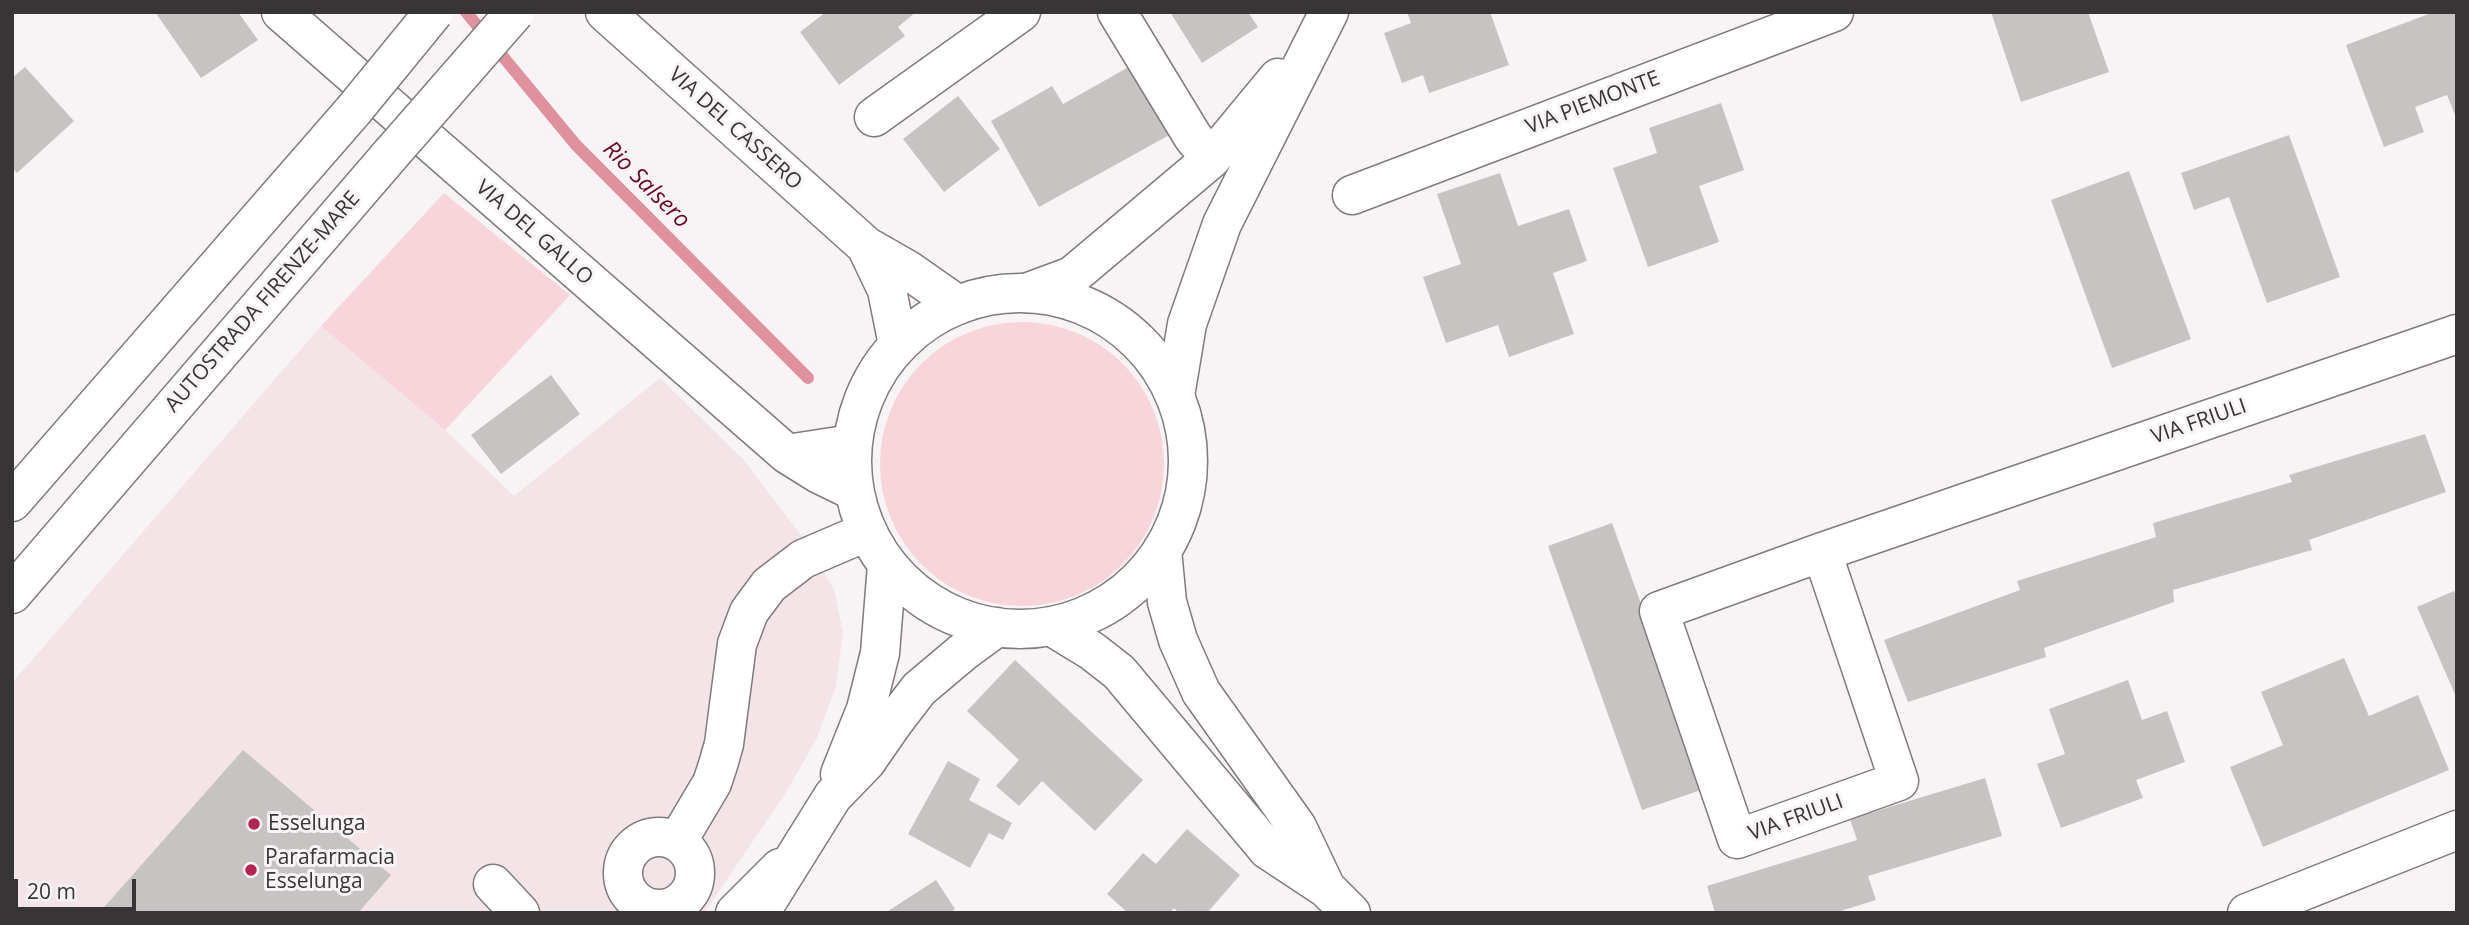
<!DOCTYPE html>
<html>
<head>
<meta charset="utf-8">
<style>
  body { margin:0 }
  #map { position:relative; width:2469px; height:925px; overflow:hidden; background:#f8f3f4; font-family:"Open Sans",sans-serif }
  canvas { display:block }
  .frame { position:absolute; inset:0; border:14px solid #373535; pointer-events:none }
  .scale { position:absolute; left:14px; top:879px; width:122px; height:32px; box-sizing:border-box; border:4px solid #373535; border-top:0; padding-left:9px; font-size:21px; line-height:24px; white-space:nowrap; color:#373535; -webkit-text-stroke:5px #f8f3f4; paint-order:stroke }
</style>
</head>
<body>
<div id="map">
<canvas width="2469" height="925"></canvas>
<div class="frame"></div>
<div class="scale">20 m</div>
</div>
<script>
const c = document.querySelector('canvas').getContext('2d');
c.lineJoin = 'round';
function fillPath(path, color) { c.fillStyle = color; c.fill(path, 'evenodd'); }
const shape = rows => new Path2D(rows.map(r => 'M' + r).join(''));
function stroke(path, color, width, dash) { c.strokeStyle = color; c.lineWidth = width; c.lineCap = dash ? 'butt' : 'round'; c.setLineDash(dash || []); c.stroke(path); }
function drawText(font, color, halo, rows, align = 'center') {
  c.font = font + ' "Open Sans",sans-serif'; c.lineWidth = 6; c.setLineDash([]); c.textBaseline = 'middle'; c.strokeStyle = halo; c.fillStyle = color; for (const [text, x, y, turn = 0] of rows) {
    c.save(); c.translate(x, y); c.rotate((+turn || 0) * Math.PI / 180); c.textAlign = isNaN(turn) ? turn : align; if (halo) c.strokeText(text, 0, 0); c.fillText(text, 0, 0); c.restore();
  }
}
fillPath(shape([
  [321,326,445,430,514,496,660,378,743,459,810,547,834,590,843,632,836,686,817,738,785,794,704,913,12,913,12,683]
]), '#f3e5e7');
fillPath(shape([
  [444,193,570,295,445,430,321,326],
  '880 464a142 142 0 1 1 284 0a142 142 0 1 1-284 0Z'
]), '#f7d5da');
stroke(shape([
  [466,12,576,145,808,378]
]), '#e0919e', 12);
fillPath(shape([
  [155,12,238,12,258,40,201,78],
  [826,12,916,12,898,27,905,36,839,85,800,32],
  [1170,12,1248,12,1258,27,1202,63],
  [1407,12,1490,12,1509,65,1429,93,1423,75,1402,83,1384,33,1411,23],
  [1991,12,2088,12,2109,72,2021,102],
  [2434,12,2457,12,2457,120,2447,95,2415,107,2424,132,2384,147,2346,45],
  [1134,64,1173,133,1039,207,991,121,1052,86,1063,104],
  [25,67,74,121,17,173,12,168,12,78],
  [958,96,1000,149,944,192,903,139],
  [1721,103,1744,170,1699,186,1719,242,1648,267,1613,168,1657,153,1649,128],
  [2289,135,2340,277,2267,303,2229,197,2194,210,2181,173],
  [2129,171,2191,339,2112,368,2051,200],
  [1500,173,1518,226,1569,209,1587,261,1553,273,1574,334,1509,357,1498,325,1446,343,1423,277,1461,264,1437,194],
  [551,375,580,414,501,474,471,435],
  [2425,434,2446,492,2309,540,2312,550,2173,590,2174,602,2044,648,2046,657,1908,702,1884,640,2020,590,2017,581,2156,537,2153,523,2292,482,2289,475],
  [1612,523,1707,788,1642,810,1548,546],
  [2454,591,2457,598,2457,699,2417,607],
  [2344,658,2369,716,2418,695,2449,770,2263,847,2230,767,2283,745,2261,692],
  [1015,660,1143,780,1095,831,1042,781,1019,806,996,786,1019,760,967,711],
  [2128,680,2142,720,2167,711,2185,762,2136,780,2143,798,2061,828,2037,764,2065,754,2049,709],
  [243,750,391,875,358,913,99,913],
  [948,761,980,779,969,800,1012,823,1003,840,989,833,970,868,908,834],
  [1985,778,2002,836,1868,876,1876,900,1834,913,1715,913,1707,886,1857,840,1850,819],
  [1187,829,1240,875,1207,913,1179,913,1174,908,1169,913,1128,913,1107,894,1143,853,1156,864],
  [936,880,955,909,950,913,885,913]
]), '#c8c3c3');
const minor = shape([
  [281,12,787,454,819,474,854,491],
  [605,12,866,246,908,270,958,305],
  [1117,12,1193,137,1211,159],
  [874,117,1021,12],
  [1352,195,1834,12],
  [866,246,887,290,898,345],
  [1026,293,1072,276,1211,159,1278,78],
  [1175,396,1187,324,1222,224,1329,12],
  [787,454,852,444],
  [1822,552,1899,781,1737,839,1659,611,1822,552,2457,334],
  '623 873a36 36 0 1 1 72 0a36 36 0 1 1-72 0Z',
  [677,842,712,783,718,765,724,744,737,644,749,612,769,585,803,559,866,532],
  [493,884,520,913],
  [735,913,780,868],
  [2247,913,2457,830]
]);
const major = shape([
  '852 461a168 168 0 1 1 336 0a168 168 0 1 1-336 0Z',
  [1162,550,1167,602,1178,640,1201,692,1297,827,1326,888],
  [1051,626,1092,651,1119,672,1268,850,1327,889,1351,913],
  [840,774,866,709,880,653,887,565],
  [760,913,833,796,866,762,893,723,919,689,963,652,997,627]
]);
const highway = shape([
  [12,502,353,111],
  [12,594,391,154]
]);
stroke(minor, '#807b7c', 41);
stroke(major, '#807b7c', 41);
stroke(highway, '#807b7c', 41);
stroke(minor, '#fff', 38);
stroke(major, '#fff', 38);
stroke(highway, '#fff', 38);
const highwayBridge = shape([
  [353,111,434,12],
  [391,154,515,12]
]);
stroke(highwayBridge, '#807b7c', 41, []);
stroke(highwayBridge, '#fff', 38);
for (const [x, y, r, color] of [
  [254,824,7,"#b42351"],
  [251,870,7,"#b42351"]
]) { const dot = new Path2D(); dot.arc(x, y, r, 0, 2 * Math.PI); c.fillStyle = color; c.fill(dot); stroke(dot, '#f8f3f4', 2.5); }
drawText('21px', '#373535', '#f8f3f4', [
  ["VIA PIEMONTE",1593,103,-21],
  ["VIA DEL CASSERO",735,129,42],
  ["VIA DEL GALLO",534,233,41],
  ["AUTOSTRADA FIRENZE-MARE",263,302,-49],
  ["VIA FRIULI",2199,422,-19],
  ["VIA FRIULI",1796,818,-20]
]);
drawText('21px', '#373535', '#f8f3f4', [
  ["Esselunga",268,824],
  ["Parafarmacia",265,858],
  ["Esselunga",265,882]
], 'left');
drawText('italic 23px', '#680729', '#f8f3f4', [
  ["Rio Salsero",646,185,45]
]);
</script>
</body>
</html>
